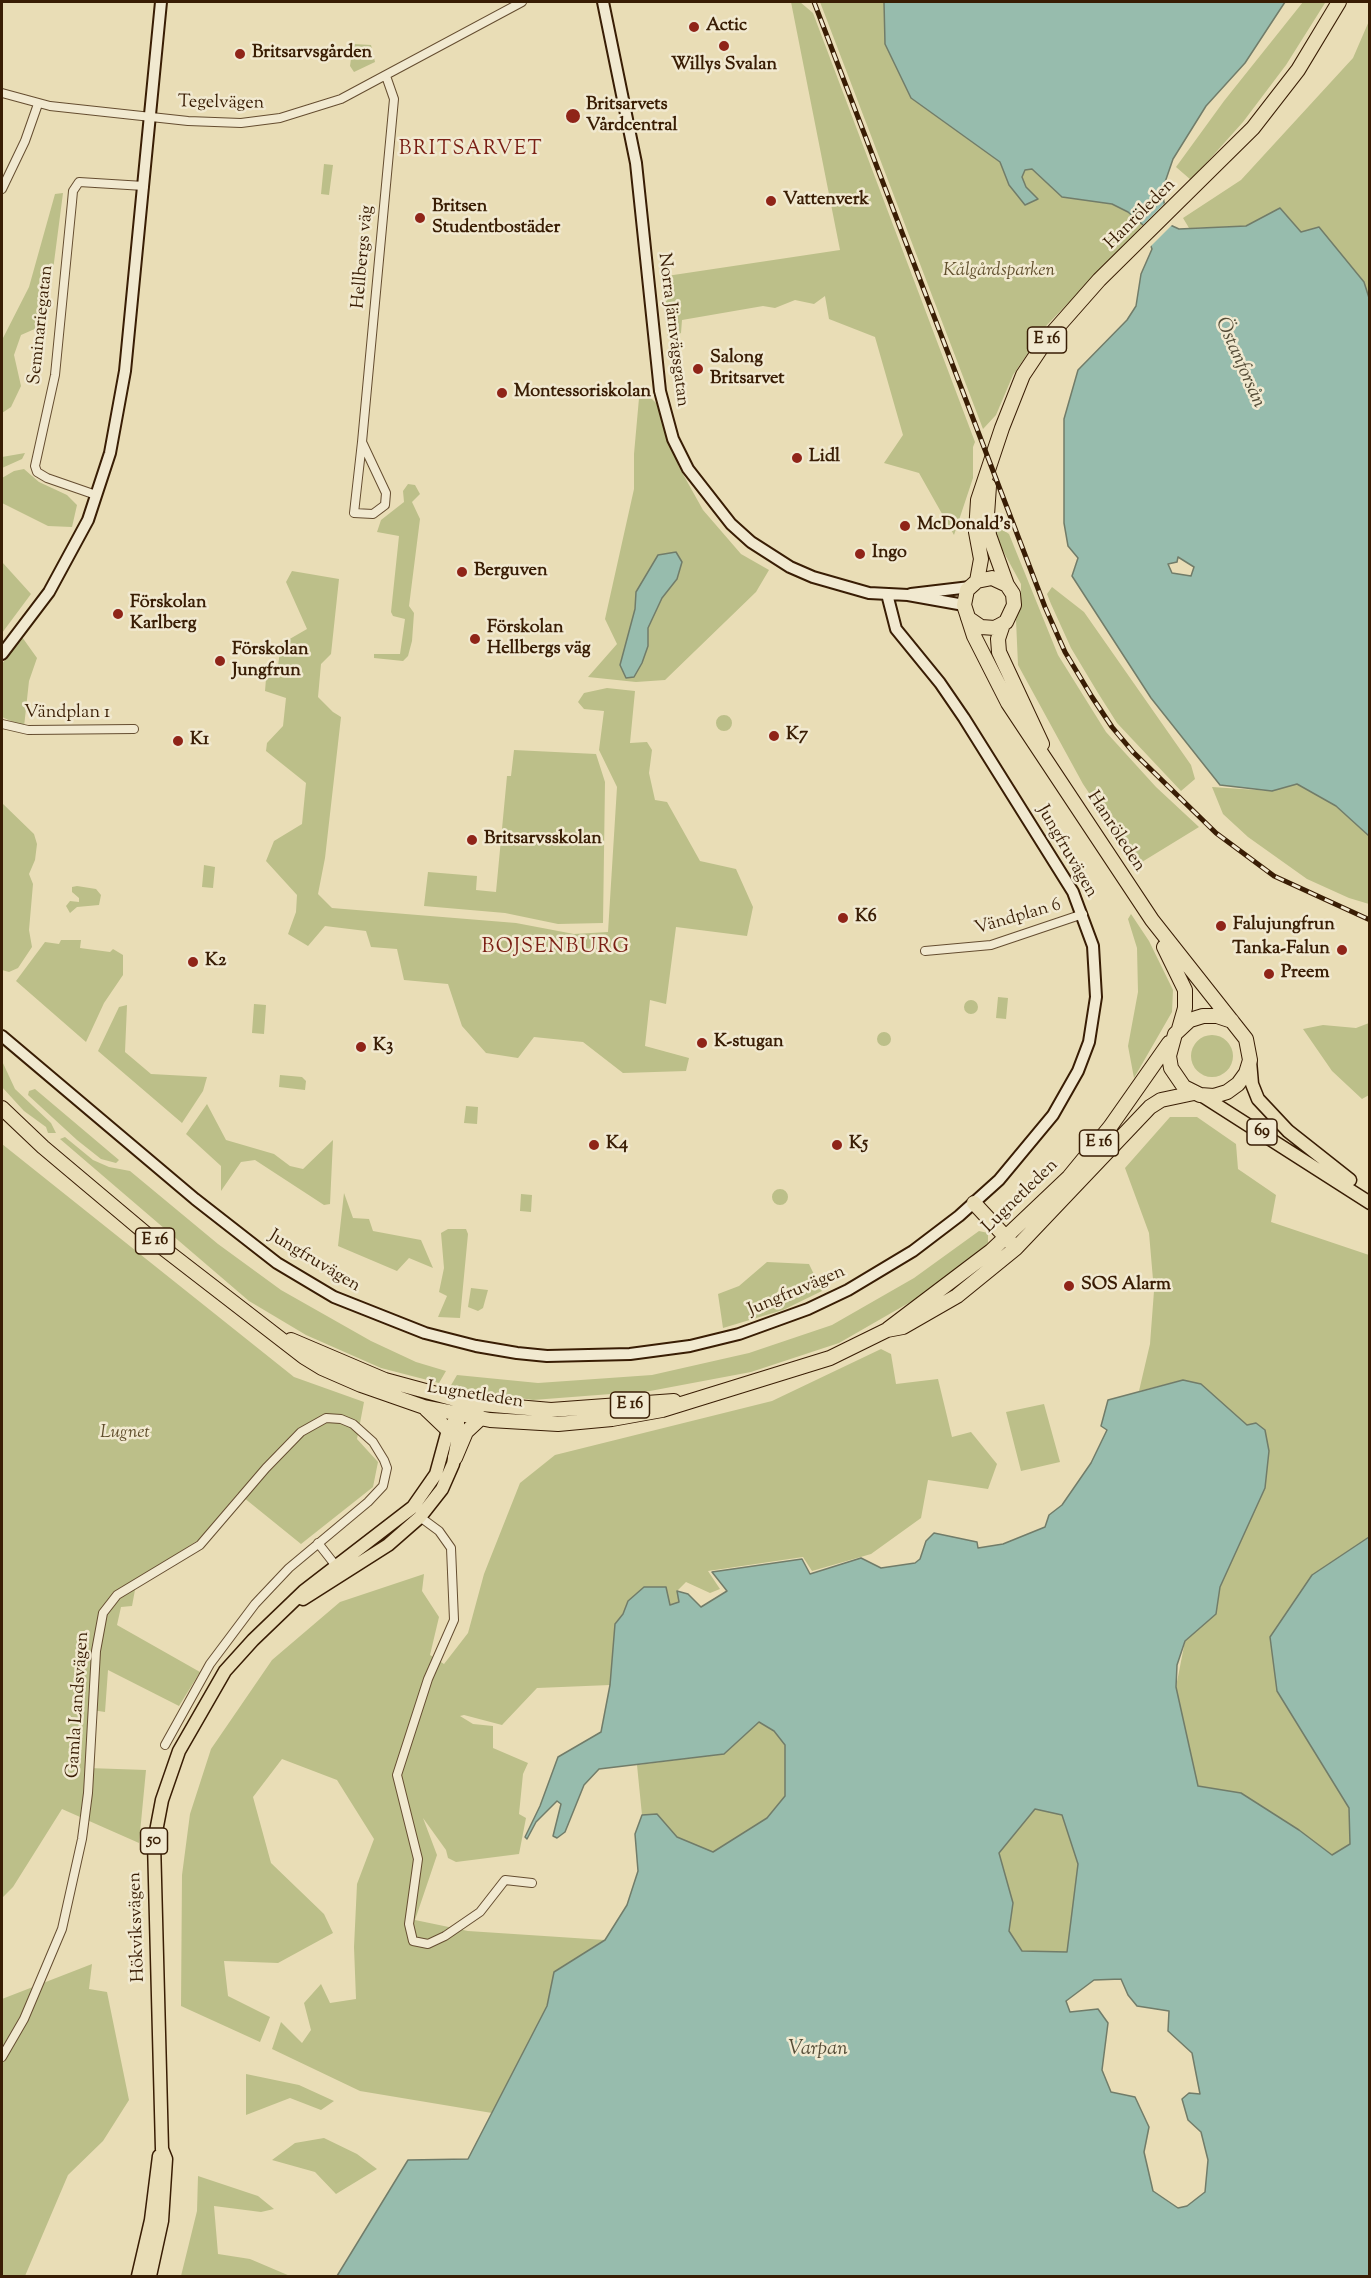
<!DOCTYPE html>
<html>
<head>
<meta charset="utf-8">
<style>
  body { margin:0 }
  #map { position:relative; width:1371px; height:2278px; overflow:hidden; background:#e9ddb6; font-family:"Sorts Mill Goudy",serif }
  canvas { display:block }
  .frame { position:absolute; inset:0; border:3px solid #391d04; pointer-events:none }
</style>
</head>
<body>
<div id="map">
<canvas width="1371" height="2278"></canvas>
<div class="frame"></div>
</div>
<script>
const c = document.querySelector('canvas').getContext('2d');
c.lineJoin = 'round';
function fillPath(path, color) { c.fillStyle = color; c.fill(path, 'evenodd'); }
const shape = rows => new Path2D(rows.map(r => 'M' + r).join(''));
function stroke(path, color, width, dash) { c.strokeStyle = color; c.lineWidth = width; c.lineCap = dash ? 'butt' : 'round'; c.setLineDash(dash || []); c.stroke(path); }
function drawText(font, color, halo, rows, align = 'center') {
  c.font = font + ' "Sorts Mill Goudy",serif'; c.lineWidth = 5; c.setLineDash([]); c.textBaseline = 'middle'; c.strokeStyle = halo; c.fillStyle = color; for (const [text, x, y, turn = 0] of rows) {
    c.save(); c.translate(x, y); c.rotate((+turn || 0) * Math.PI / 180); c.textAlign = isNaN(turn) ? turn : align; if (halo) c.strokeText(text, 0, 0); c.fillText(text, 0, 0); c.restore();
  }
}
fillPath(shape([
  [791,2,800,2,813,13,975,442,973,447,973,478,954,535,919,473,884,463,903,435,875,337,829,319,825,296,814,304,795,300,775,308,763,306,682,320,681,333,668,339,660,277,840,250],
  [820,2,884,2,885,44,911,98,1000,162,1009,185,1026,187,1022,177,1025,170,1032,169,1062,197,1112,204,1128,212,1143,225,1047,325,1013,375,996,415,983,429],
  [1303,2,1325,3,1286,65,1243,122,1191,180,1176,167,1224,101],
  [1369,21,1369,301,1364,282,1301,232,1280,208,1247,226,1189,228,1183,218,1241,180,1353,58],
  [353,44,371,45,375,62,354,72,350,66],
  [324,164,333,165,329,195,321,194],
  [63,193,46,324,21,335,14,355,21,386,11,407,2,413,2,340,29,287,55,194],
  [640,387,656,403,679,467,703,510,741,554,769,570,756,592,665,680,636,682,588,677,617,644,605,619,634,489,634,454],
  [682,562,677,579,662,598,648,628,635,609,636,592],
  [25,453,22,459,2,468,2,457],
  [24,469,39,482,67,495,77,505,72,527,48,526,2,503,2,478,14,471],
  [408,484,415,485,420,494,412,502,420,519,409,606,414,613,412,641,408,656,403,661,374,658,374,654,400,654,405,619,393,616,391,612,399,536,377,532,381,520,404,502,403,491],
  [1000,528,1009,534,1058,655,1106,732,1156,787,1199,827,1137,865,1083,784,1018,665,1016,620,1021,603,1021,584,996,538,995,530],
  [2,562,31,594,2,633],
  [292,571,339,579,331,654,321,664,318,697,333,712,341,717,325,858,318,894,332,908,516,923,574,934,608,932,617,787,599,750,604,711,584,709,578,702,584,693,607,688,635,691,630,743,647,742,652,750,649,773,655,800,667,802,700,861,736,869,753,907,747,936,676,927,666,1004,650,1000,645,1046,689,1058,686,1071,623,1073,583,1042,534,1037,518,1058,486,1053,462,1026,448,984,404,980,397,949,371,947,366,931,325,926,308,946,288,934,296,912,297,895,266,861,274,841,302,824,306,783,266,751,267,743,283,726,286,698,265,691,267,667,278,666,281,644,307,629,286,582],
  [1052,587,1084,612,1191,765,1195,779,1181,791,1117,723,1098,693,1071,648,1051,604,1047,594],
  [22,637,37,658,29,681,24,727,2,717,2,664],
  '716 723a8 8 0 1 1 16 0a8 8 0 1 1-16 0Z',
  [514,750,596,754,605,782,603,923,558,924,505,913,424,906,428,872,477,876,476,890,496,892,507,776,511,776],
  [1297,784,1336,806,1369,836,1369,904,1349,898,1307,879,1248,837,1223,814,1212,787,1272,791],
  [2,803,34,834,37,844,35,860,29,874,33,884,29,930,32,947,18,968,9,972,2,970],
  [204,865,215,867,213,888,202,887],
  [77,886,96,889,101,895,99,905,77,907,70,913,66,906,70,901,79,902,79,898,72,892,72,887],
  [1131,914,1149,941,1173,990,1172,1012,1134,1078,1128,1046,1138,992,1137,948,1128,919],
  [61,940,81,940,80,948,110,952,113,949,123,955,123,975,104,1003,86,1042,16,981,45,942,59,944],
  [998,997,1008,998,1006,1019,996,1018],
  '964 1007a7 7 0 1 1 14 0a7 7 0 1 1-14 0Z',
  [254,1004,266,1005,264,1034,252,1033],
  [127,1005,125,1052,151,1074,207,1077,203,1091,182,1123,98,1051,119,1007],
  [1369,1023,1369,1095,1362,1099,1332,1071,1303,1029,1323,1025,1356,1028],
  '877 1039a7 7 0 1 1 14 0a7 7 0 1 1-14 0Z',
  '1191 1056a21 21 0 1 1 42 0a21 21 0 1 1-42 0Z',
  [2,1061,15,1089,51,1123,56,1133,48,1133,46,1127,24,1111,2,1087],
  [280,1075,302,1077,306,1081,305,1090,279,1087],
  [35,1089,119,1160,116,1163,101,1159,77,1140,28,1095,29,1091],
  [207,1104,226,1140,274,1154,290,1166,303,1169,333,1140,330,1204,324,1205,255,1160,241,1162,221,1191,221,1166,186,1134],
  [466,1106,478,1107,477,1124,464,1123],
  [1170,1117,1197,1117,1236,1144,1238,1169,1276,1195,1271,1222,1369,1255,1369,1537,1312,1575,1277,1691,1349,1808,1350,1844,1332,1855,1299,1830,1241,1793,1198,1786,1176,1687,1185,1641,1216,1614,1220,1587,1265,1488,1247,1425,1232,1412,1183,1380,1139,1391,1150,1344,1154,1291,1149,1233,1125,1168],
  [65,1137,93,1160,109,1167,130,1171,218,1244,281,1290,371,1341,416,1362,446,1371,439,1383,381,1368,306,1335,249,1301,60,1139],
  [2,1144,294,1377,364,1402,357,1439,378,1462,373,1487,301,1544,238,1493,200,1539,137,1579,132,1606,121,1607,117,1625,200,1672,179,1706,108,1670,105,1712,92,1710,88,1768,146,1770,139,1843,62,1809,13,1887,2,1898],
  '772 1197a8 8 0 1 1 16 0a8 8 0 1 1-16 0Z',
  [344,1193,353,1218,369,1219,373,1231,421,1240,433,1268,409,1258,397,1271,338,1246],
  [521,1194,532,1195,531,1212,520,1211],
  [448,1229,466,1229,468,1234,460,1318,438,1317,447,1296,439,1292,444,1268,441,1233],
  [979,1231,988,1233,988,1243,926,1293,839,1343,751,1372,650,1391,533,1400,450,1387,457,1375,538,1383,652,1375,749,1353,832,1325,914,1278],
  [767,1262,809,1264,822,1291,783,1310,723,1328,718,1294,739,1286],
  [471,1288,488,1290,483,1308,478,1311,468,1307],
  [881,1349,891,1354,896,1384,938,1379,952,1437,971,1432,997,1464,988,1489,928,1480,921,1518,871,1554,812,1571,803,1557,708,1571,720,1589,710,1593,686,1582,677,1591,679,1603,670,1605,628,1601,623,1614,615,1624,610,1685,537,1688,502,1725,464,1715,460,1716,473,1724,493,1726,493,1748,528,1763,523,1774,519,1814,526,1818,519,1854,456,1862,448,1858,446,1850,423,1818,437,1855,415,1920,468,1931,605,1940,554,1972,547,2006,492,2113,360,2091,272,2049,281,2022,302,2043,311,2030,304,2003,321,1984,330,2003,356,1999,354,1947,357,1884,374,1839,337,1780,282,1759,253,1797,271,1863,324,1914,333,1933,278,1963,224,1961,228,1996,270,2017,260,2042,181,2006,182,1875,190,1814,211,1749,272,1660,340,1602,424,1574,422,1591,439,1617,430,1655,444,1664,468,1633,484,1574,520,1483,555,1455,772,1401],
  [1044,1404,1060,1462,1021,1471,1006,1412],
  [759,1722,774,1731,785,1745,785,1796,767,1818,713,1852,677,1837,657,1814,642,1815,637,1765,724,1754],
  [1035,1809,1062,1815,1078,1864,1067,1952,1022,1951,1009,1931,1013,1903,998,1853],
  [92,1964,89,1989,107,1992,129,2100,103,2141,68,2175,25,2276,2,2276,2,1999],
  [246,2074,299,2085,334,2101,321,2110,290,2098,246,2115],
  [324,2138,357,2154,377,2169,336,2194,315,2172,272,2160,295,2143],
  [198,2176,258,2196,274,2209,261,2212,214,2206,218,2254,250,2259,290,2276,181,2276,197,2211]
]), '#bcbf89');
const water = shape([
  [884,2,1285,2,1245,63,1206,106,1173,159,1162,191,1168,224,1179,229,1246,226,1280,208,1301,232,1319,227,1364,282,1370,301,1369,836,1336,806,1297,784,1272,791,1220,785,1151,698,1072,576,1078,558,1068,546,1064,523,1064,419,1078,370,1127,320,1136,306,1141,274,1152,249,1143,225,1128,212,1112,204,1062,197,1032,169,1025,170,1022,177,1026,187,1038,199,1025,205,1009,185,1000,162,911,98,885,44,884,2],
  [1178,557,1194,567,1191,576,1172,573,1168,564,1177,562,1178,557],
  [676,552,682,562,677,579,662,598,648,628,648,646,642,663,634,677,626,678,620,665,635,609,636,592,658,555,676,552],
  [1183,1380,1201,1384,1247,1425,1256,1423,1265,1430,1269,1451,1265,1488,1220,1587,1216,1614,1185,1641,1177,1665,1176,1687,1198,1786,1241,1793,1299,1830,1332,1855,1350,1844,1349,1808,1277,1691,1270,1637,1312,1575,1369,1537,1369,2276,337,2276,408,2160,468,2159,547,2006,554,1972,605,1940,627,1905,638,1871,635,1834,642,1815,657,1814,677,1837,713,1852,767,1818,785,1796,785,1745,774,1731,759,1722,724,1754,599,1769,584,1785,565,1832,557,1838,553,1836,561,1804,557,1801,536,1822,527,1839,525,1837,540,1806,558,1757,601,1732,610,1685,615,1624,623,1614,628,1601,644,1587,666,1587,670,1605,679,1602,677,1591,688,1594,701,1607,727,1591,712,1572,802,1559,810,1574,861,1558,881,1568,915,1563,920,1559,926,1541,934,1533,977,1542,978,1548,1003,1544,1045,1527,1049,1515,1062,1505,1091,1463,1107,1430,1101,1426,1108,1400,1183,1380],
  [1035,1809,1062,1815,1078,1864,1067,1952,1022,1951,1009,1931,1013,1903,999,1853,1035,1809],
  [1121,1979,1128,1995,1137,2006,1169,2011,1168,2031,1192,2053,1200,2094,1189,2093,1182,2099,1188,2120,1201,2132,1208,2160,1205,2192,1187,2206,1178,2208,1153,2191,1144,2152,1149,2127,1135,2097,1111,2092,1102,2070,1108,2023,1098,2009,1070,2012,1066,2001,1094,1980,1121,1979]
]);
fillPath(water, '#97bcad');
stroke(water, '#717c69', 1.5);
fillPath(shape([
  [1167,201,1171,222,1174,223,1148,249,1140,228]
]), '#e9ddb6');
const street = shape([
  [2,93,50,106,188,121,241,123,280,118,341,99,522,2],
  [2,189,25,141,38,104],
  [362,442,354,513,373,514,385,505,386,493,362,442,394,99,386,76],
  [96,495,47,478,37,472,35,466,55,375,72,202,73,191,79,182,144,186],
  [2,724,28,730,134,729],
  [925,951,991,945,1083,914],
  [420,1517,439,1531,451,1548,454,1620,428,1679,397,1775,418,1859,409,1924,413,1941,428,1944,445,1936,480,1912,505,1880,532,1883],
  [318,1543,336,1566],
  [2,2057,24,2019,62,1929,82,1839,88,1793,96,1651,103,1613,117,1595,200,1545,266,1468,301,1432,326,1418,341,1419,353,1424,373,1442,384,1460,387,1468,383,1486,368,1502,289,1568,255,1604,210,1664,165,1745]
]);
const secondary = shape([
  [603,2,636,163,660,391,673,439,688,469,731,524,751,542,790,567,813,577,869,593,908,595,964,605],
  [911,594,970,587],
  [2,654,49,592,88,520,110,453,125,371,161,2],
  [2,1036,195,1199,277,1263,334,1297,425,1333,476,1346,517,1353,547,1356,630,1354,690,1346,739,1334,808,1309,848,1290,913,1251,959,1216,999,1180,1053,1115,1078,1071,1089,1042,1096,997,1093,946,1073,892,964,718,940,683,896,629,887,594]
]);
const primary = shape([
  [1250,1061,1252,1084,1258,1099,1288,1131,1350,1180],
  [1201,1095,1370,1203],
  [303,1599,388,1545,420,1517,442,1489,453,1464,458,1437,458,1416],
  [138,2276,151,2220,159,2156],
  [150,2276,162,2221,166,2159,162,2149,154,1842,162,1800,179,1751,225,1671,253,1640,304,1591,413,1507,436,1474,448,1430,458,1415]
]);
const highway = shape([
  [977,581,981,559,976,532,978,500,1002,428,1023,375,1047,339,1099,280,1253,128,1298,70,1339,2],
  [1007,585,992,578,977,581,967,590,964,605,974,636,1008,703,1152,920,1246,1039,1250,1060,1246,1073,1238,1084,1227,1092,1214,1096,1200,1095,1184,1087,1171,1068,1169,1056,1175,1034,1190,1020,1203,1016,1217,1016,1232,1021],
  [968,618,981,627,995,628,1006,622,1014,605,1013,594,1007,585,989,535,987,515,989,486],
  [1003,624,998,639,999,652,1042,744],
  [1164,947,1185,990,1185,1008,1179,1029],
  [2,1108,43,1147,163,1248,304,1357,322,1368,361,1385,424,1407,490,1420,558,1424,612,1419,662,1410,830,1358,887,1330,903,1327,957,1296,1016,1248,1150,1107,1161,1100,1194,1093],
  [974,1203,1013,1245],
  [888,1329,991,1251,1069,1177,1110,1127,1169,1043],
  [291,1340,385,1380,470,1403,551,1410,674,1401],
  [426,1409,448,1430],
  [455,1458,466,1432,481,1418]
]);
stroke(street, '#654d30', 10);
stroke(secondary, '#391d04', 14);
stroke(primary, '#391d04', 15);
stroke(highway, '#391d04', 16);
stroke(street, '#f1e9d0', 8);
stroke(secondary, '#f1e9d0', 10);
stroke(primary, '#e9ddb6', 12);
stroke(highway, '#e9ddb6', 14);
const rail = shape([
  [814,2,1045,607,1065,652,1092,697,1112,727,1133,752,1216,833,1274,876,1370,920]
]);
stroke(rail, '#391d04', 5);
stroke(rail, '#f1e9d0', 3, [9]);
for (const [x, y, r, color] of [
  [694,27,6,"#8f2418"],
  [724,46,6,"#8f2418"],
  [240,54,6,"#8f2418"],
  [573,116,8,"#8f2418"],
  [771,201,6,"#8f2418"],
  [420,218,6,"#8f2418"],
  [698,369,6,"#8f2418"],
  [502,393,6,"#8f2418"],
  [797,458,6,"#8f2418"],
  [905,526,6,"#8f2418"],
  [860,554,6,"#8f2418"],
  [462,572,6,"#8f2418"],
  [118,614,6,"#8f2418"],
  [475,639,6,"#8f2418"],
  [220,661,6,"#8f2418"],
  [774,736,6,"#8f2418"],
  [178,741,6,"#8f2418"],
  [472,840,6,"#8f2418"],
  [843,918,6,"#8f2418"],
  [1221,926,6,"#8f2418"],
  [1342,950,6,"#8f2418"],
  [193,962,6,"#8f2418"],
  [1269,974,6,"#8f2418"],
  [702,1043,6,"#8f2418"],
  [361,1047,6,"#8f2418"],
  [594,1145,6,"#8f2418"],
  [837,1145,6,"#8f2418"],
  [1069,1286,6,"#8f2418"]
]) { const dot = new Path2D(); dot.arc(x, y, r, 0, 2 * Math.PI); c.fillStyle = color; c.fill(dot); stroke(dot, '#f1e9d0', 2); }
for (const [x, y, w] of [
  [1047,340,39],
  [1262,1132,30],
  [1099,1143,39],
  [155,1241,39],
  [630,1405,39],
  [154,1841,27]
]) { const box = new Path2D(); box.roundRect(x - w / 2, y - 13, w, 26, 4.5); c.fillStyle = '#f1e9d0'; c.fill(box); stroke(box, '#391d04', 1.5); }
drawText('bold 16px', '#391d04', null, [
  ["E 16",1047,340],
  ["69",1262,1132],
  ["E 16",1099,1143],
  ["E 16",155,1241],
  ["E 16",630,1405],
  ["50",154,1841]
]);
drawText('bold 18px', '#391d04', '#f1e9d0', [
  ["Actic",706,27],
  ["Britsarvsgården",252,54],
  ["Willys Svalan",724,66,"center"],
  ["Britsarvets",586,106],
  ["Vårdcentral",586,127],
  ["Vattenverk",783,201],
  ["Britsen",432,208],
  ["Studentbostäder",432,229],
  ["Salong",710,359],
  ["Britsarvet",710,380],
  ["Montessoriskolan",514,393],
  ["Lidl",809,458],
  ["McDonald's",917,526],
  ["Ingo",872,554],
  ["Berguven",474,572],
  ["Förskolan",130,604],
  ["Karlberg",130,625],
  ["Förskolan",487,629],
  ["Hellbergs väg",487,650],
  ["Förskolan",232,651],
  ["Jungfrun",232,672],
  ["K7",786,736],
  ["K1",190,741],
  ["Britsarvsskolan",484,840],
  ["K6",855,918],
  ["Falujungfrun",1233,926],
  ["Tanka-Falun",1330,950,"right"],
  ["K2",205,962],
  ["Preem",1281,974],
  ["K-stugan",714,1043],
  ["K3",373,1047],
  ["K4",606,1145],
  ["K5",849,1145],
  ["SOS Alarm",1081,1286]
], 'left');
drawText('18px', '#391d04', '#f1e9d0', [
  ["Tegelvägen",221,104,1],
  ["Hanröleden",1141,215,-45],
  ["Hellbergs väg",364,257,-85],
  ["Seminariegatan",42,325,-84],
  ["Norra Järnvägsgatan",672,330,83],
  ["Vändplan 1",67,714],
  ["Hanröleden",1115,832,57],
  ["Jungfruvägen",1066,852,60],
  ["Vändplan 6",1018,918,-16],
  ["Lugnetleden",1021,1197,-44],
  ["Jungfruvägen",314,1262,31],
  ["Jungfruvägen",797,1292,-23],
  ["Lugnetleden",475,1396,9],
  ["Gamla Landsvägen",79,1705,-86],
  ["Hökviksvägen",138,1927,-92]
]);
drawText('italic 18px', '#604e2c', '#f1e9d0', [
  ["Kålgårdsparken",999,272],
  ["Lugnet",125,1434]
]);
c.letterSpacing = '1.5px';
drawText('20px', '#7a1f14', '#f1e9d0', [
  ["BRITSARVET",471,151],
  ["BOJSENBURG",556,949]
]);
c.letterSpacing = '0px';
drawText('italic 20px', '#554d37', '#f1e9d0', [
  ["Östanforsån",1239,363,66],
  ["Varpan",818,2051]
]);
</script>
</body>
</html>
